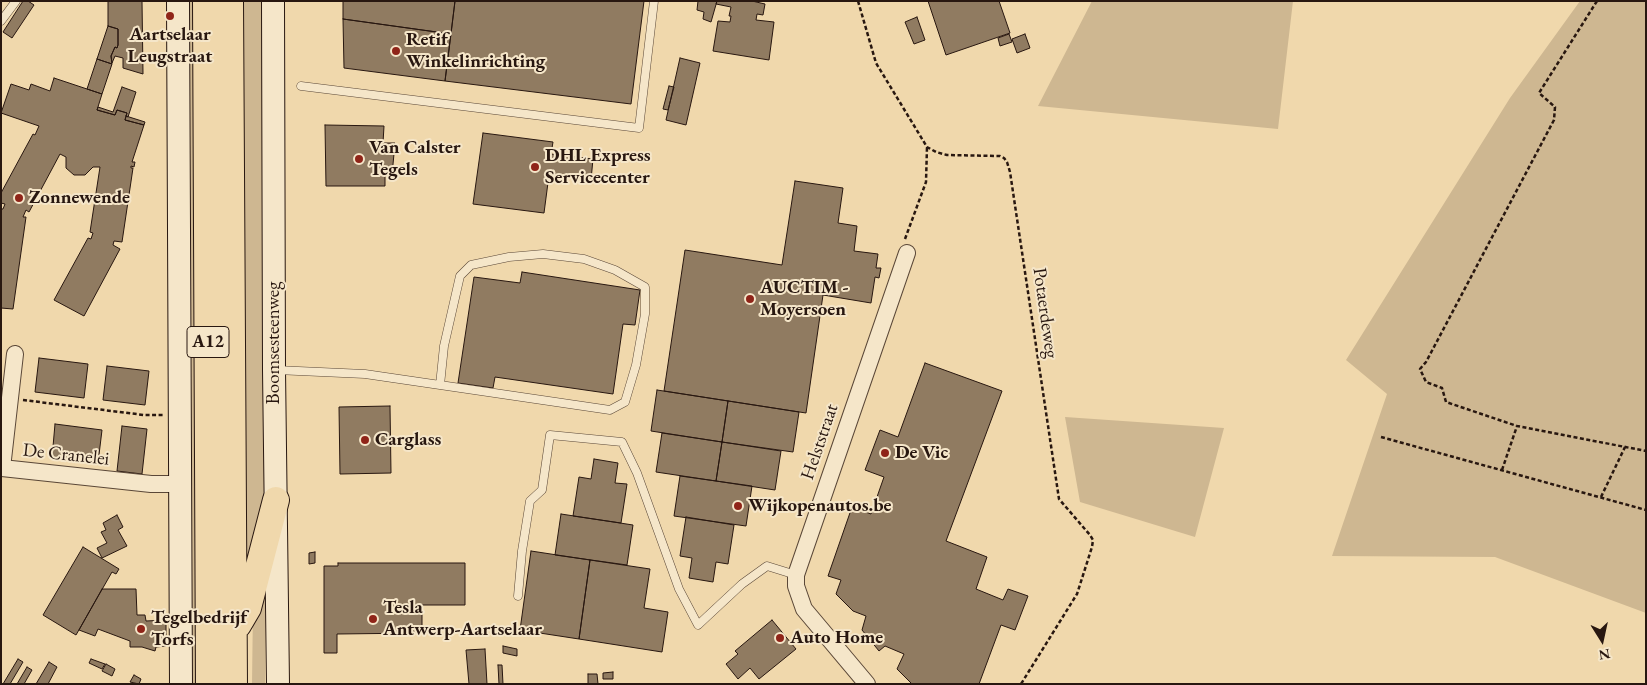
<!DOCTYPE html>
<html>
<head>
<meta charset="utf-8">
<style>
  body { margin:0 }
  #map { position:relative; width:1647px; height:685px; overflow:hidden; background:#f0d8ac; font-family:"EB Garamond",serif }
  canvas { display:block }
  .frame { position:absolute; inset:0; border:2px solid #281710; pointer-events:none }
  .north { position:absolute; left:1577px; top:615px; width:50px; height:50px; -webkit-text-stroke:4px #f5e6c9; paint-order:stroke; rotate:170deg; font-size:14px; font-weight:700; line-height:20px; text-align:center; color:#281710 }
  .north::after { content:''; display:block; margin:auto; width:18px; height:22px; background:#281710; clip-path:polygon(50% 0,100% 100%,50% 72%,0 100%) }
</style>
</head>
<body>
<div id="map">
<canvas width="1647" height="685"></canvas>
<div class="frame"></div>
<div class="north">N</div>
</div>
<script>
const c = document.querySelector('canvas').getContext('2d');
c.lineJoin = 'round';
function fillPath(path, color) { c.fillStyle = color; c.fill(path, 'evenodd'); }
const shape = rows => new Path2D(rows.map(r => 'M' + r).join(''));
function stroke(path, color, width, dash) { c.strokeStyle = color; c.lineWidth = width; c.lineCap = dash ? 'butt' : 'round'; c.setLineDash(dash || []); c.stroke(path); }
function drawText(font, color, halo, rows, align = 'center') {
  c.font = font + ' "EB Garamond",serif'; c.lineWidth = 4; c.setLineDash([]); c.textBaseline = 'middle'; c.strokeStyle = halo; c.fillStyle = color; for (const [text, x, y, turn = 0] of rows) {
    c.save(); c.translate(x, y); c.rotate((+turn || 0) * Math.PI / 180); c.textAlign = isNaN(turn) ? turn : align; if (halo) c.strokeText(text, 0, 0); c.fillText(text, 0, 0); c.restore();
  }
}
fillPath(shape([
  [190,1,195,1,200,684,193,684],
  [242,1,262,1,266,514,245,578],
  [1092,1,1293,1,1278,129,1038,106],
  [1580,1,1646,1,1646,613,1495,557,1332,556,1387,394,1346,360,1510,98],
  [1065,417,1224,428,1195,537,1080,502],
  [265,572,265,684,252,684,253,606]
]), '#ceb791');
const building = shape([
  [23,1,28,1,34,5,12,38,3,32,23,1],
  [108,1,142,1,143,74,123,68,123,58,115,56,112,63,111,56,115,47,117,48,118,45,118,29,108,26,108,1],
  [343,1,455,1,451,34,343,19,343,1],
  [455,1,644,1,631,104,445,81,455,1],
  [698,1,717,1,711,22,703,19,704,12,697,10,698,1],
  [717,1,752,1,765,4,763,15,757,14,756,20,774,22,769,60,713,51,718,21,730,22,731,16,729,16,731,7,716,4,717,1],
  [928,1,999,1,1010,33,946,55,928,1],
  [917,17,925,40,914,44,905,22,917,17],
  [343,19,451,34,445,81,344,68,343,19],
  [108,26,118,29,118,45,117,48,115,47,111,56,112,64,97,59,108,26],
  [1009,34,1012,42,1000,46,998,38,1009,34],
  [1025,34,1030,48,1017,53,1012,39,1025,34],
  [680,58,700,63,686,125,666,120,680,58],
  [97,59,112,64,102,94,87,89,97,59],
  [54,78,102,94,97,110,115,115,117,110,127,113,125,120,144,125,132,162,135,162,134,167,131,166,131,168,133,168,122,242,114,241,113,245,120,249,84,316,54,300,88,238,91,239,93,233,90,232,100,167,93,167,85,175,74,175,66,168,66,157,60,154,29,212,26,210,23,217,26,217,13,309,1,308,1,209,3,209,5,204,1,203,1,193,33,134,35,135,39,126,1,113,11,84,29,90,31,84,50,91,54,78],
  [669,86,674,87,668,110,663,109,669,86],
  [122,87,136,92,128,117,126,116,127,113,117,110,115,115,97,110,98,107,113,112,122,87],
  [126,116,145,122,144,125,125,120,126,116],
  [325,125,384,126,383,143,395,143,392,175,385,175,385,186,326,186,325,125],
  [483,133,553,142,551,154,593,159,591,180,549,175,544,213,473,204,483,133],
  [795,181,843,188,838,223,857,226,854,251,878,254,876,268,881,268,879,278,875,277,871,303,823,295,806,413,664,391,685,250,782,265,795,181],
  [522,272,640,290,635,325,623,324,613,394,495,377,493,388,458,383,474,277,520,283,522,272],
  [39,358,88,364,84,398,35,392,39,358],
  [925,363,1002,391,946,541,987,557,976,589,1003,600,1008,589,1028,596,1015,630,1001,625,979,684,912,684,897,669,904,654,885,646,879,651,862,630,866,616,853,611,836,594,841,580,828,576,852,507,871,514,884,477,865,470,880,430,898,437,925,363],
  [107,366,149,371,145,405,103,400,107,366],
  [657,390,728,401,722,442,651,431,657,390],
  [728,401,799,412,793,452,722,442,728,401],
  [390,406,391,473,340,474,339,407,390,406],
  [55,424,102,430,98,463,52,458,55,424],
  [122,426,147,429,142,474,117,471,122,426],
  [662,433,722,442,716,481,656,472,662,433],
  [722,442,781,451,775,490,716,481,722,442],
  [594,459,618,463,615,483,627,484,621,523,573,516,579,477,591,479,594,459],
  [680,476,752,486,746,526,674,516,680,476],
  [561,514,633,525,627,565,555,555,561,514],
  [117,515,123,527,118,530,127,546,102,558,97,548,107,543,101,532,106,530,103,523,117,515],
  [686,517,734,525,728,564,716,562,713,582,689,578,692,558,680,556,686,517],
  [83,547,119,569,116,574,112,572,76,635,43,615,83,547],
  [531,551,590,560,579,639,520,630,531,551],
  [315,552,315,563,309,564,309,553,315,552],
  [590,560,650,569,644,608,668,612,662,652,579,639,590,560],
  [338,563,465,563,465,605,422,605,422,633,337,634,337,653,324,653,324,566,338,566,338,563],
  [102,589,136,589,137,615,145,615,146,621,166,620,166,646,156,647,155,651,142,647,130,647,130,641,98,629,95,636,79,630,102,589],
  [772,620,796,649,759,679,750,668,738,679,726,664,738,654,735,651,772,620],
  [503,646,517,649,517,656,503,653,503,646],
  [485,649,487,684,469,684,466,650,485,649],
  [18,659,23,662,10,684,3,684,18,659],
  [91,659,105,664,102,669,89,663,91,659],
  [49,662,57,667,48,684,36,684,49,662],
  [106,664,115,669,112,676,102,671,106,664],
  [498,665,502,665,503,684,499,684,498,665],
  [27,667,32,670,24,684,17,684,27,667],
  [613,672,613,679,603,679,603,673,613,672],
  [588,674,597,674,598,684,588,684,588,674],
  [134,675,141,679,139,684,130,682,134,675]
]);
fillPath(building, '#907b61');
stroke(building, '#281710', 1);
const service = shape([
  [1,21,16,1],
  [301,86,639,128,654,1],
  [276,370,365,374,440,385,610,410,625,402,636,365,645,314,645,287,615,270,584,259,543,254,509,257,471,265,460,276,444,346,440,385],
  [518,596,522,551,530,501,542,490,550,435,622,442,637,473,679,589,698,625,742,584,767,566,796,575]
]);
const minor = shape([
  [15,354,2,468,151,484,181,484],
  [867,684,804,609,796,586,796,575,907,253]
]);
const secondary = shape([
  [178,1,181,684],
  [273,1,274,370,278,684]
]);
const trunk = shape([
  [206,1,209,684],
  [230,1,234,684],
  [238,625,248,608,276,500]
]);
stroke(service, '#5a4737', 9);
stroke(minor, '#5a4737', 18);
stroke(secondary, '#281710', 24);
stroke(trunk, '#281710', 28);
stroke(shape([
  [858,1,876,63,927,147,936,152,947,155,1000,156,1004,158,1007,162,1010,172,1059,499,1090,535,1093,540,1092,547,1077,594,1021,684],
  [1597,1,1539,93,1555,107,1554,120,1426,362,1420,369,1426,382,1442,388,1446,402,1517,426,1646,451],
  [905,239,926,182,927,147],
  [23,400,144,415,164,415],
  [1381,437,1646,510],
  [1502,470,1517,426],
  [1601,497,1625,447]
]), '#281710', 2.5, [4, 2.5]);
stroke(service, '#f5e6c9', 8);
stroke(minor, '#f5e6c9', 16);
stroke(secondary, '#f5e6c9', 22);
stroke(trunk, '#f0d8ac', 26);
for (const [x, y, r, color] of [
  [170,16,5,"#8f2418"],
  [396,51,5,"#8f2418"],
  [359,159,5,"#8f2418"],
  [535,167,5,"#8f2418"],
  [19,198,5,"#8f2418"],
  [750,299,5,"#8f2418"],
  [365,440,5,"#8f2418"],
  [885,453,5,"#8f2418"],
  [738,506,5,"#8f2418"],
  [373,619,5,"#8f2418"],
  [141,629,5,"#8f2418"],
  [780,638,5,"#8f2418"]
]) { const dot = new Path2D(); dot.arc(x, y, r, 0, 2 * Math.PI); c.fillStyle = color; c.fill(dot); stroke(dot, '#f5e6c9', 2); }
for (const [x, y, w] of [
  [208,342,42]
]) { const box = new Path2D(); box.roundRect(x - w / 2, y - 15.5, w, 31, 4); c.fillStyle = '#f5e6c9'; c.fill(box); stroke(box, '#281710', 1); }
drawText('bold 18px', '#281710', null, [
  ["A12",208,342]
]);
drawText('bold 19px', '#281710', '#f5e6c9', [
  ["Aartselaar",170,35,"center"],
  ["Leugstraat",170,57,"center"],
  ["Retif",406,40],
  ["Winkelinrichting",406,62],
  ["Van Calster",369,148],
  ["Tegels",369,170],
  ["DHL Express",545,156],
  ["Servicecenter",545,178],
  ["Zonnewende",29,198],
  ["AUCTIM -",760,288],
  ["Moyersoen",760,310],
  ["Carglass",375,440],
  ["De Vic",895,453],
  ["Wijkopenautos.be",748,506],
  ["Tesla",383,608],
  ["Antwerp-Aartselaar",383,630],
  ["Tegelbedrijf",151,618],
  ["Torfs",151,640],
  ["Auto Home",790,638]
], 'left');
drawText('19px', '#281710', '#f5e6c9', [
  ["Potaerdeweg",1045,313,82],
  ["Boomsesteenweg",274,343,-90],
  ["Helststraat",820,442,-71],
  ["De Cranelei",66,455,6]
]);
</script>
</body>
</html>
